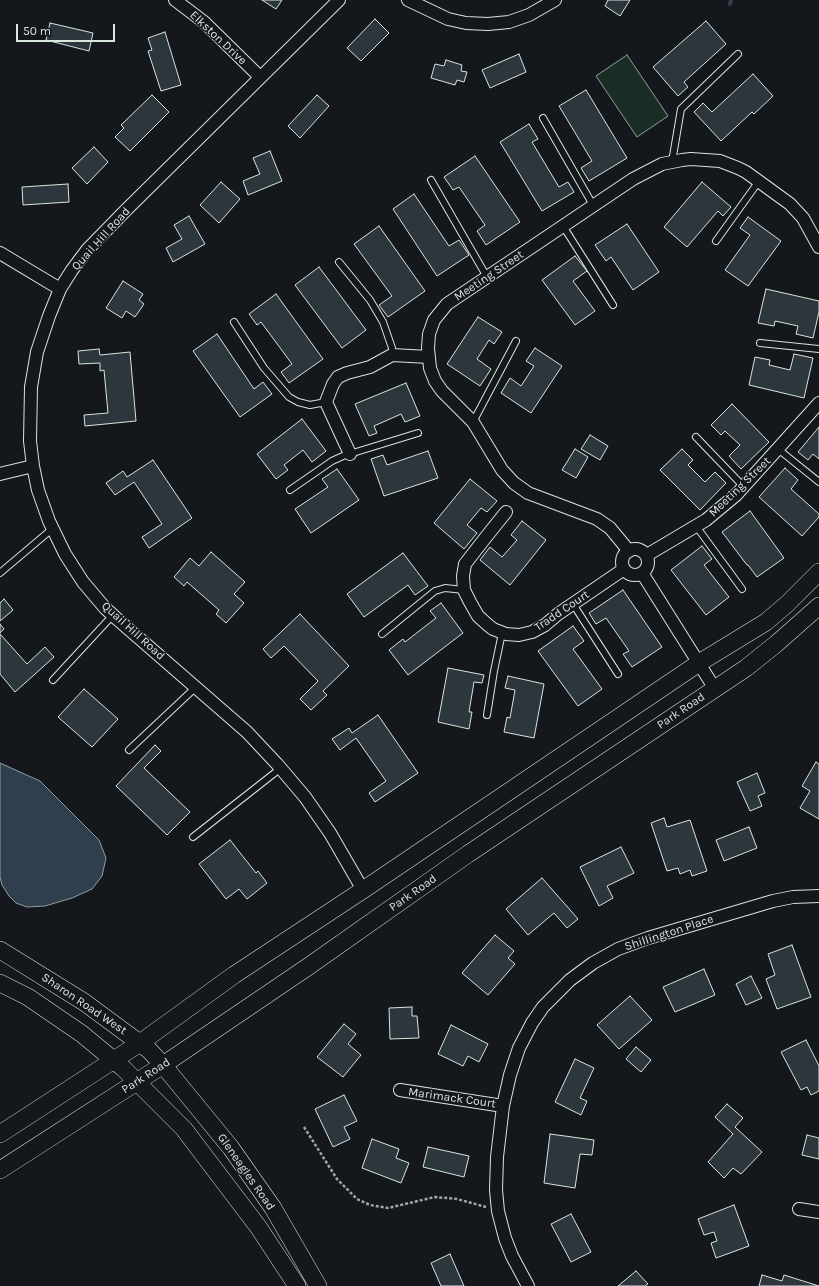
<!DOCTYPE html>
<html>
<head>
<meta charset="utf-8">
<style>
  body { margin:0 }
  #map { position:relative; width:819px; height:1286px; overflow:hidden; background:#14181c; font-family:Karla,sans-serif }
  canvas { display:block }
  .scale { position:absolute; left:16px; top:24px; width:99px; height:18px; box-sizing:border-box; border:2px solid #d8e6dc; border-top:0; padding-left:5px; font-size:12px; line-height:14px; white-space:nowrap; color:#d8e6dc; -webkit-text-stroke:3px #14181c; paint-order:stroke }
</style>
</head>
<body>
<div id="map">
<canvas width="819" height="1286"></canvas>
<div class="scale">50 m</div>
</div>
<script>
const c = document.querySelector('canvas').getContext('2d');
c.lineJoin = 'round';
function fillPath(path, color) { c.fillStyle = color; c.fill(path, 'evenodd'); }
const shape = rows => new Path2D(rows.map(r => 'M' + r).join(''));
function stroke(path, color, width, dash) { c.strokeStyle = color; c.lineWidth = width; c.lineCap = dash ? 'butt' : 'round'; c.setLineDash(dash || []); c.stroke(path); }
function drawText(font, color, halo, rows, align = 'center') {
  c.font = font + ' Karla,sans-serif'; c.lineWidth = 3; c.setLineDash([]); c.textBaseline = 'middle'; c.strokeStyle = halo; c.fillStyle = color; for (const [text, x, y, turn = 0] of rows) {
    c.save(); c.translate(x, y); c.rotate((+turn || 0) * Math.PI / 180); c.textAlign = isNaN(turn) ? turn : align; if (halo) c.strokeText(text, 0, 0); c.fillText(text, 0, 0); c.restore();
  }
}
const green = shape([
  [627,55,668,116,637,137,596,76,627,55]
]);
fillPath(green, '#1a2d24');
stroke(green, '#939e99', 1);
const water = shape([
  [0,763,40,781,99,840,106,858,102,876,92,889,72,898,45,906,27,907,16,903,9,896,2,885,0,877,0,763]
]);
fillPath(water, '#2f3f4d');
stroke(water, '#939e99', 1);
stroke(shape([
  [730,4,731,0]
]), '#2f3f4d', 4);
const building = shape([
  [262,0,282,0,276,9,262,0],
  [608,0,630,0,620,16,605,6,608,0],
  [375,19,389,33,361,61,347,48,375,19],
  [706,21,726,44,684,82,688,87,678,96,653,67,706,21],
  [50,23,93,33,89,51,46,40,50,23],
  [165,32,181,85,161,91,148,51,152,50,148,38,165,32],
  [519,54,526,72,490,88,482,70,519,54],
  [446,60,462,65,461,71,467,72,464,82,457,80,455,85,431,78,435,64,444,66,446,60],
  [753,74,773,96,754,114,752,112,721,141,694,112,703,103,712,112,753,74],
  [586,90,627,158,589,181,581,168,592,161,559,106,586,90],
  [152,95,169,112,130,151,115,137,124,128,121,125,152,95],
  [317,95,329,106,300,138,288,126,317,95],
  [529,124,538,139,532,142,559,187,568,182,574,192,542,211,500,142,529,124],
  [94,147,108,162,87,184,72,168,94,147],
  [270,151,282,181,248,195,243,181,260,174,253,158,270,151],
  [475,156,520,222,486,245,477,231,485,225,459,187,453,190,444,177,475,156],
  [221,182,240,199,219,223,200,205,221,182],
  [702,182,731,207,723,216,718,211,687,247,664,227,702,182],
  [68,184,69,202,23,205,22,187,68,184],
  [414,194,449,246,459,240,469,255,437,276,393,209,414,194],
  [189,216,205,244,173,262,166,248,182,239,174,225,189,216],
  [748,217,781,241,748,286,725,270,750,235,740,228,748,217],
  [627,224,659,272,633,290,611,257,606,261,595,245,627,224],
  [379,226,425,291,388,317,379,305,392,296,354,244,379,226],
  [575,256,587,271,573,281,595,311,575,325,542,280,575,256],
  [319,267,366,330,342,348,295,285,319,267],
  [123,281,143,294,139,300,144,304,135,317,126,311,122,318,106,308,123,281],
  [766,289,819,301,819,312,813,338,796,334,798,326,775,321,774,326,758,323,766,289],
  [276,294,323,359,289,383,281,372,292,364,261,322,257,325,249,314,276,294],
  [478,317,502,332,494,344,489,340,477,359,491,369,480,386,447,364,478,317],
  [217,334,254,389,263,382,272,394,240,417,193,351,217,334],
  [535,348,562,366,531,413,501,393,510,378,521,386,534,366,526,361,535,348],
  [99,349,100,355,130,352,136,421,85,426,84,415,108,413,104,370,100,371,100,363,79,364,78,351,99,349],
  [794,354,813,358,804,398,749,385,755,357,770,360,769,365,790,370,794,354],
  [406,383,420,416,405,422,401,414,374,426,377,433,369,436,355,404,406,383],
  [732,404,769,442,741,469,729,456,740,445,725,431,721,435,711,425,732,404],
  [302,419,326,451,312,462,303,450,284,465,288,470,276,479,257,454,302,419],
  [819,427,819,459,813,454,808,460,798,452,819,427],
  [590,435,608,446,600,460,581,449,590,435],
  [575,449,588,457,576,478,562,470,575,449],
  [682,449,693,460,688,465,705,482,715,472,726,483,700,510,660,470,682,449],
  [428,451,438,478,384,496,371,459,383,455,387,465,428,451],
  [153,460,192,518,149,548,142,537,162,524,134,482,115,495,106,483,123,471,127,477,153,460],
  [785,468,798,480,791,489,819,514,819,517,802,536,759,497,785,468],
  [337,469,359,500,311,533,295,509,328,487,322,479,337,469],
  [470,479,497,501,487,512,481,508,467,525,477,533,464,549,434,523,470,479],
  [750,511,784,558,757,577,748,565,747,565,722,532,750,511],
  [522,521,546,540,510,585,480,560,490,547,502,557,517,540,511,535,522,521],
  [702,546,712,559,704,565,729,597,706,615,671,570,702,546],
  [211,552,245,582,234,594,244,603,226,623,216,614,219,610,187,582,184,586,174,577,190,558,199,566,211,552],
  [403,553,428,586,415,595,408,585,364,617,347,594,403,553],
  [623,590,662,647,632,667,623,654,629,651,606,618,596,624,589,613,623,590],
  [4,599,13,610,0,621,0,603,4,599],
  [441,603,463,633,408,675,389,650,403,639,405,642,436,618,430,611,441,603],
  [300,614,349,666,323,691,327,695,311,710,300,699,318,681,284,646,271,658,263,649,300,614],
  [0,624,4,629,0,633,0,624],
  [573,626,584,641,573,649,602,689,578,706,538,651,573,626],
  [0,634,27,664,45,647,54,657,15,692,0,674,0,634],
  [448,668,484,675,482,683,474,682,469,712,472,712,469,729,438,722,448,668],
  [508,676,544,684,534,738,504,732,507,717,510,718,515,690,505,688,508,676],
  [84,689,118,719,92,747,58,717,84,689],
  [378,715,418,773,375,802,369,793,386,781,356,738,340,750,332,739,349,728,352,733,378,715],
  [155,745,161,751,144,768,190,812,167,835,116,786,155,745],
  [816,762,819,764,819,819,800,808,810,791,802,786,816,762],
  [757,773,765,793,758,796,762,806,750,811,737,782,757,773],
  [664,818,667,827,690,820,707,871,692,876,690,870,680,874,678,868,667,871,651,823,664,818],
  [749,827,757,848,724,861,716,840,749,827],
  [230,840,256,873,258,871,267,883,247,899,239,889,226,899,199,864,230,840],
  [621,847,634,873,607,886,613,898,599,906,580,867,621,847],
  [542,878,578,919,567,928,554,913,528,935,506,909,542,878],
  [495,935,514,951,508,958,515,964,488,995,462,973,495,935],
  [792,945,811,997,777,1009,766,979,775,975,768,954,792,945],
  [704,969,715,995,675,1012,663,987,704,969],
  [751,976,762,998,746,1005,736,984,751,976],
  [630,996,652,1020,619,1049,597,1025,630,996],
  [412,1007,412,1016,417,1016,419,1038,390,1039,389,1008,412,1007],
  [344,1024,356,1034,348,1044,361,1055,343,1077,317,1057,344,1024],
  [451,1025,488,1044,479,1062,468,1056,463,1066,438,1054,451,1025],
  [806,1040,819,1066,819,1091,811,1095,807,1087,801,1090,781,1052,806,1040],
  [636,1047,651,1060,641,1072,626,1059,636,1047],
  [575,1059,594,1068,580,1098,587,1101,581,1115,555,1102,575,1059],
  [344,1095,357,1121,344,1127,350,1139,333,1147,315,1109,344,1095],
  [727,1104,743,1118,735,1127,762,1152,741,1174,733,1168,724,1178,708,1162,733,1134,715,1117,727,1104],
  [550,1134,594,1140,592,1155,580,1154,575,1188,544,1183,550,1134],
  [807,1135,819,1138,819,1159,802,1155,807,1135],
  [372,1139,399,1149,396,1158,409,1163,401,1183,362,1168,372,1139],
  [428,1147,469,1156,464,1177,423,1167,428,1147],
  [734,1205,749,1246,716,1258,711,1243,717,1241,714,1232,704,1235,698,1219,734,1205],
  [571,1214,591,1252,571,1262,551,1224,571,1214],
  [450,1254,464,1286,441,1286,431,1263,450,1254],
  [636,1271,648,1284,645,1286,618,1286,636,1271],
  [762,1275,782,1281,784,1275,819,1286,759,1286,762,1275]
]);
fillPath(building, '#2c363c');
stroke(building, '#d8e6dc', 1);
const lane = shape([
  [543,118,593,205],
  [672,162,681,109,738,54],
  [431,180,487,277],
  [563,226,613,305],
  [716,241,759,181],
  [339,262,370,300,383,322,392,348,392,355],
  [234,322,264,368,289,397,298,402,310,405,326,402],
  [760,343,819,349],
  [473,422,516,341],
  [696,437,743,486],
  [778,449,819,482],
  [290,490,332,461,343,456,418,433],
  [696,526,742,589],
  [0,573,52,529],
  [573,604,618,674],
  [382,634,435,591,445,588,464,590],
  [53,680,113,615],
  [487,715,494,671,502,633],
  [129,750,196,687],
  [193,837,281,768]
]);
const street = shape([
  [175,0,204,22,260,77],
  [339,0,125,211,87,250,72,270,60,289,49,316,37,352,31,387,30,441,33,466,38,490,49,521,65,554,83,582,105,608,117,619,247,732,277,764,305,797,330,833,363,890],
  [408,0,448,19,466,23,488,24,509,22,529,15,555,0],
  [0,253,60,289],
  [350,454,326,402,333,384,338,377,347,373,370,367,392,355,429,357],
  [0,474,33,466],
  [506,512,486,537,465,564,463,576,464,590,470,602,478,616,488,625,493,629,506,634,519,635,532,632,545,625,558,614,624,569],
  '622 562a13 13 0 1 1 26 0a13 13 0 1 1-26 0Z',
  [629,551,610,528,597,519,528,493,514,483,502,470,473,422,442,391,435,381,430,368,428,348,429,334,434,320,447,304,633,179,662,164,682,160,691,159,720,161,738,168,746,172,790,204,803,218,819,247],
  [647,555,706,520,736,495,819,403],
  [642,573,715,689],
  [400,1090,503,1106],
  [799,1209,819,1212],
  [528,1286,512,1256,505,1238,498,1211,496,1190,497,1157,503,1106,510,1075,519,1048,532,1023,543,1007,570,980,593,963,618,949,648,938,773,901,793,897,819,896]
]);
const secondary = shape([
  [0,950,84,1002,149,1050,163,1065,231,1148,273,1208,318,1286],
  [0,983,28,997,82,1034,123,1068,184,1129,259,1228,297,1286],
  [0,1134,140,1043,234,975,363,890,699,663,766,622,787,604,819,572],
  [0,1170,163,1065,309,966,468,854,746,668,776,644,819,606]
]);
stroke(lane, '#d8e6dc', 8);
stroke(street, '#d8e6dc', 14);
stroke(secondary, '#d8e6dc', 18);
stroke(shape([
  [304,1127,337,1179,357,1199,370,1205,388,1208,435,1197,457,1199,486,1207]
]), '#9da8a2', 2.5, [3, 2]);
stroke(lane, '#14181c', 6);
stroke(street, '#14181c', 12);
stroke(secondary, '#14181c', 17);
drawText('12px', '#d8e6dc', '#14181c', [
  ["Elkston Drive",218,38,43],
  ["Quail Hill Road",101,239,-48],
  ["Meeting Street",489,276,-34],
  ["Meeting Street",740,487,-44],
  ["Tradd Court",562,611,-34],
  ["Quail Hill Road",133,631,42],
  ["Park Road",681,711,-34],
  ["Park Road",413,893,-35],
  ["Shillington Place",669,933,-18],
  ["Sharon Road West",84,1004,34],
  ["Park Road",146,1076,-33],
  ["Marimack Court",452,1098,8],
  ["Gleneagles Road",246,1172,55]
]);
</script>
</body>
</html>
